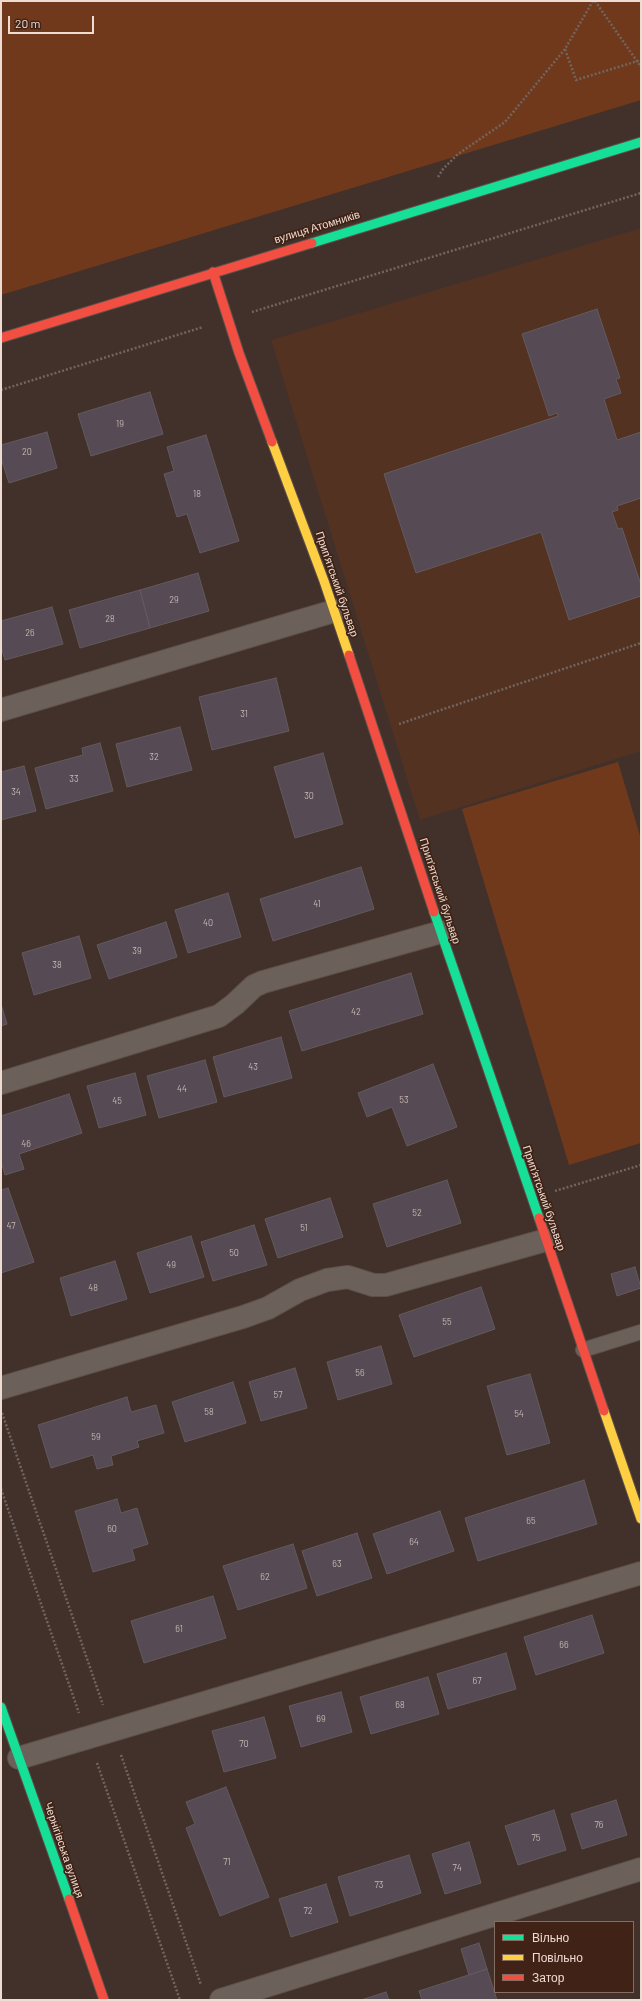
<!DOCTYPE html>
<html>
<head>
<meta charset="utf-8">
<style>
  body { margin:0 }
  #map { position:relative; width:642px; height:2001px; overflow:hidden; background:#41312a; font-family:Barlow,sans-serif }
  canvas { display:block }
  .frame { position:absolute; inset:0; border:2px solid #eedbd2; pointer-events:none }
  .legend { position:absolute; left:494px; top:1921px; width:140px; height:72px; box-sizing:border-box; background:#402316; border:1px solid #866d61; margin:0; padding:5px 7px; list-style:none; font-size:12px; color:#eedbd2 }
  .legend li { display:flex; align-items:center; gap:8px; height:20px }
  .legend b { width:20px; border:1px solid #866d61 }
  .scale { position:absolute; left:8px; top:16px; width:86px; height:18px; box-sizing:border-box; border:2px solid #eedbd2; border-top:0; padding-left:5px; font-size:12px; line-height:14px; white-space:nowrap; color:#eedbd2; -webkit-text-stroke:3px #402316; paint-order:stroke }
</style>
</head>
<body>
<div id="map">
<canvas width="642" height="2001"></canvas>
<div class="frame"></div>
<ul class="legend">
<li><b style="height:5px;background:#16e098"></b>Вільно</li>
<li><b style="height:5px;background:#ffcf43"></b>Повільно</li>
<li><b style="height:5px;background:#f24e42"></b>Затор</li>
</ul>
<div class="scale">20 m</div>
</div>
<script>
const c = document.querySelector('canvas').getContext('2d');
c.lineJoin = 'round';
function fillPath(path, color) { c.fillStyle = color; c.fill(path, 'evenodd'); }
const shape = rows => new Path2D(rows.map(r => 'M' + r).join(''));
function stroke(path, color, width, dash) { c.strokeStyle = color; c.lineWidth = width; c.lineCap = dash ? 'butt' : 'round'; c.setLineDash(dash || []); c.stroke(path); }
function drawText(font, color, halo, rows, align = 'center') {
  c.font = font + ' Barlow,sans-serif'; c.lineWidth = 3.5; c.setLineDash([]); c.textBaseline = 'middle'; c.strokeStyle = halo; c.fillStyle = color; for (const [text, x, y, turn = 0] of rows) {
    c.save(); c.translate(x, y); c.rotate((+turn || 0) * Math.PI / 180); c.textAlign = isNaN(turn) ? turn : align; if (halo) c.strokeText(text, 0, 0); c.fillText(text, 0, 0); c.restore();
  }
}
fillPath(shape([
  [641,228,641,751,420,820,271,340]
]), '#533222');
fillPath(shape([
  [1,1,641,1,641,100,1,295],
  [618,762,641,839,641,1143,569,1165,462,809]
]), '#71391c');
const building = shape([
  [597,309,620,378,616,379,621,393,604,399,617,440,641,432,641,498,617,506,618,510,612,512,618,529,622,528,641,585,641,596,569,620,541,532,416,573,384,474,558,416,557,413,549,416,522,334,597,309],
  [150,392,163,434,91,456,78,414,150,392],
  [47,432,57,468,9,483,1,458,1,445,47,432],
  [206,435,239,541,200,553,187,514,177,517,164,474,174,471,167,447,206,435],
  [198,573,209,611,150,628,140,590,198,573],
  [140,590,150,628,80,648,69,610,140,590],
  [52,607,63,644,5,660,1,647,1,621,52,607],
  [276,678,289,731,212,750,199,697,276,678],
  [180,727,192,770,127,787,116,744,180,727],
  [100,743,113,791,46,809,35,768,83,755,82,748,100,743],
  [323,753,343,824,295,838,274,767,323,753],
  [24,766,36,811,1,820,1,772,24,766],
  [361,867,374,909,273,941,260,899,361,867],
  [228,893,241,937,188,953,175,910,228,893],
  [166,922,177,957,109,979,97,945,166,922],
  [79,936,91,978,34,995,22,953,79,936],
  [411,973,423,1014,302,1051,289,1011,411,973],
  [1,1004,7,1024,1,1026,1,1004],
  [281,1037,292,1078,224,1097,213,1057,281,1037],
  [205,1060,217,1102,159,1118,147,1076,205,1060],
  [433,1064,457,1127,407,1146,392,1107,367,1117,358,1093,433,1064],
  [135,1073,146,1115,99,1128,87,1086,135,1073],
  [69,1094,82,1133,19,1154,24,1169,5,1175,1,1161,1,1116,69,1094],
  [447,1180,461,1223,387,1247,373,1204,447,1180],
  [8,1188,34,1262,1,1273,1,1190,8,1188],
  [330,1198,343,1237,278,1258,265,1219,330,1198],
  [254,1225,267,1265,213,1281,201,1242,254,1225],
  [191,1236,204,1277,150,1293,137,1253,191,1236],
  [115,1261,127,1299,71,1316,60,1278,115,1261],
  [635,1267,641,1288,617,1296,611,1274,635,1267],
  [481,1287,495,1329,414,1357,399,1315,481,1287],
  [381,1346,392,1384,338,1400,327,1362,381,1346],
  [295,1368,307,1408,261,1421,249,1382,295,1368],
  [530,1374,550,1443,507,1455,487,1386,530,1374],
  [233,1382,246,1423,185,1442,172,1402,233,1382],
  [127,1397,131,1412,156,1405,164,1433,137,1441,139,1447,111,1456,113,1465,97,1469,93,1455,51,1468,38,1425,127,1397],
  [584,1480,597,1524,478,1561,465,1518,584,1480],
  [117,1499,121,1513,137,1508,148,1544,132,1549,135,1560,93,1572,75,1511,117,1499],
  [440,1511,454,1551,387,1574,373,1534,440,1511],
  [357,1533,372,1578,317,1596,302,1551,357,1533],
  [293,1544,307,1588,238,1610,223,1566,293,1544],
  [213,1596,226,1638,144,1663,131,1621,213,1596],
  [592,1615,604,1653,536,1675,524,1637,592,1615],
  [506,1653,516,1689,448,1709,437,1674,506,1653],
  [428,1677,439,1714,371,1734,360,1697,428,1677],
  [341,1692,352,1732,301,1747,289,1706,341,1692],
  [264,1717,276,1758,224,1772,212,1731,264,1717],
  [226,1787,269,1897,220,1916,186,1828,195,1824,186,1802,226,1787],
  [616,1800,627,1835,582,1849,571,1814,616,1800],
  [554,1810,566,1850,518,1865,505,1826,554,1810],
  [469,1842,481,1883,445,1894,432,1854,469,1842],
  [409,1855,421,1893,350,1916,338,1877,409,1855],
  [326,1884,338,1922,291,1937,279,1899,326,1884],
  [479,1943,487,1969,469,1975,461,1949,479,1943],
  [487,1969,497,2000,422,2000,419,1991,487,1969],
  [386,1992,389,2000,361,2000,386,1992]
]);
fillPath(building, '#564a54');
stroke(building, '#635a5d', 1);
const lane = shape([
  [583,1350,641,1332]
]);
const street = shape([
  [1,710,334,611],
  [1,1083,219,1016,235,1004,254,986,263,982,441,932],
  [1,1388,243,1317,268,1308,300,1290,327,1280,348,1277,373,1285,386,1285,546,1240],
  [19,1758,641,1573],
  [221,2000,641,1869]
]);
const fast = shape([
  [312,243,641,142],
  [434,912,539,1218],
  [1,1707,69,1899]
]);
const slow = shape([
  [272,442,324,581,349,655],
  [604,1411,641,1519]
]);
const jam = shape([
  [213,272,239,353,272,442],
  [1,338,312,243],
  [349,655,434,912],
  [539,1218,604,1411],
  [69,1899,104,2000]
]);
stroke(lane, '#5e5049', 16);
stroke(street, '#5e5049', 24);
stroke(fast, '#5e5049', 11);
stroke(slow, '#5e5049', 11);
stroke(jam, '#5e5049', 11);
stroke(shape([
  [593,1,565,49,576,80,641,60],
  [595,1,641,67],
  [438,177,443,169,458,154,505,122,565,49],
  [252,312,641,193],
  [1,390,203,327],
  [399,724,641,643],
  [555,1191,641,1165],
  [2,1413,103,1705],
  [1,1489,79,1713],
  [121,1755,201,1985],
  [97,1763,180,2000]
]), '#716560', 2.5, [2, 2]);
stroke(lane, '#6c605a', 14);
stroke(street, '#6c605a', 22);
stroke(fast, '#16e098', 9);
stroke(slow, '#ffcf43', 9);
stroke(jam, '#f24e42', 9);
drawText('9px', '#c8b7b2', null, [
  ["19",120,424],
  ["20",27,452],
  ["18",197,494],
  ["29",174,600],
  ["28",110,619],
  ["26",30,633],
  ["31",244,714],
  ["32",154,757],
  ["33",74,779],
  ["34",16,792],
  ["30",309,796],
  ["41",317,904],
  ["40",208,923],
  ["39",137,951],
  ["38",57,965],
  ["42",356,1012],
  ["43",253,1067],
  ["44",182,1089],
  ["53",404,1100],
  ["45",117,1101],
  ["46",26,1144],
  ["52",417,1213],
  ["47",11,1226],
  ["51",304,1228],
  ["50",234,1253],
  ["49",171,1265],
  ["48",93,1288],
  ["55",447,1322],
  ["56",360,1373],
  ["57",278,1395],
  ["58",209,1412],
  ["54",519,1414],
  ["59",96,1437],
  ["65",531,1521],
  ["60",112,1529],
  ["64",414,1542],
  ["63",337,1564],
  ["62",265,1577],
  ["61",179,1629],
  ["66",564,1645],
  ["67",477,1681],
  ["68",400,1705],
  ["69",321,1719],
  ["70",244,1744],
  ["76",599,1825],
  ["75",536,1838],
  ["71",227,1862],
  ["74",457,1868],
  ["73",379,1885],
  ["72",308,1911]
]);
drawText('11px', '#eedbd2', '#402316', [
  ["вулиця Атомників",317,227,-17],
  ["Припʼятський бульвар",337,584,71],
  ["Припʼятський бульвар",440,891,72],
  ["Припʼятський бульвар",544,1198,71],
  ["Чернігівська вулиця",64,1850,71]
]);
</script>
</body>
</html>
